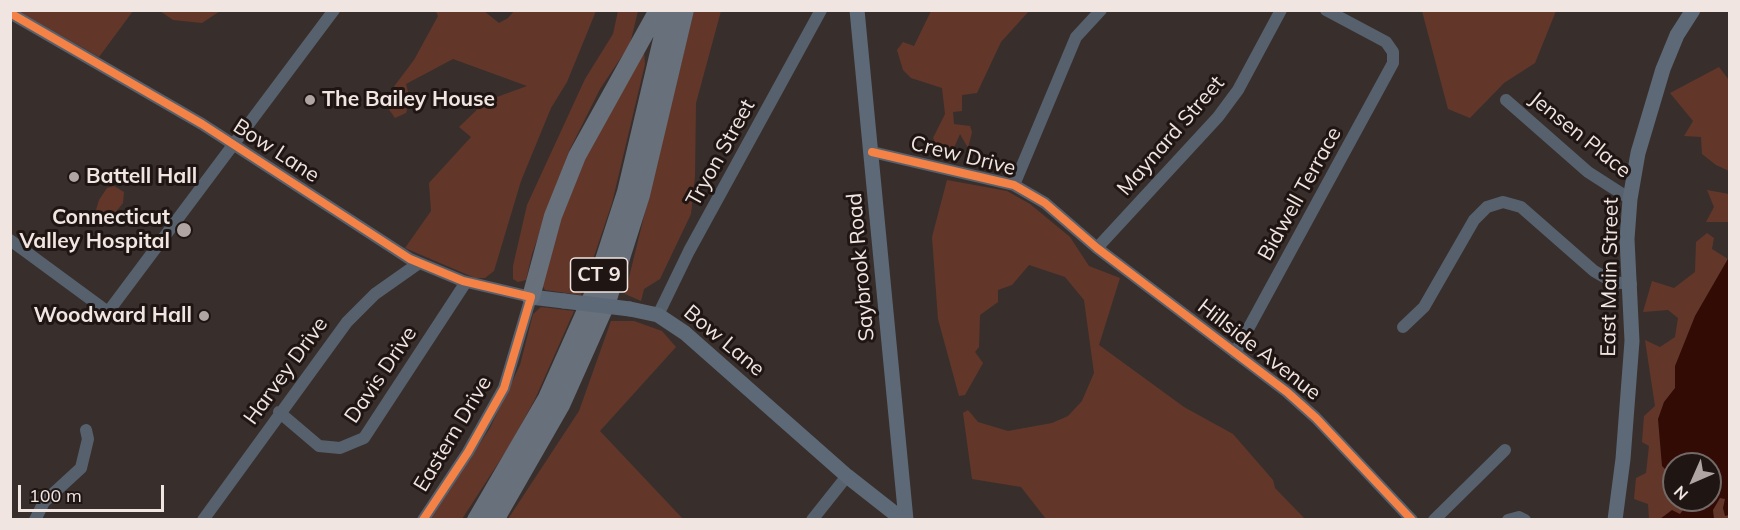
<!DOCTYPE html>
<html>
<head>
<meta charset="utf-8">
<style>
  body { margin:0 }
  #map { position:relative; width:1740px; height:530px; overflow:hidden; background:#382f2c; font-family:Mulish,sans-serif }
  canvas { display:block }
  .frame { position:absolute; inset:0; border:12px solid #f1e5e1; pointer-events:none }
  .north { position:absolute; left:1662px; top:452px; width:60px; height:60px; box-sizing:border-box; background:#1f1614; border:2px solid #736966; border-radius:50%; rotate:225deg; font-size:16px; font-weight:700; line-height:24px; text-align:center; color:#f1e5e1 }
  .north::after { content:''; display:block; margin:auto; width:21px; height:27px; background:#b0a5a2; clip-path:polygon(50% 0,100% 100%,50% 72%,0 100%) }
  .scale { position:absolute; left:18px; top:485px; width:146px; height:27px; box-sizing:border-box; border:3px solid #f1e5e1; border-top:0; padding-left:8px; font-size:18px; line-height:21px; white-space:nowrap; color:#f1e5e1; -webkit-text-stroke:4px #1f1614; paint-order:stroke }
</style>
</head>
<body>
<div id="map">
<canvas width="1740" height="530"></canvas>
<div class="frame"></div>
<div class="north">N</div>
<div class="scale">100 m</div>
</div>
<script>
const c = document.querySelector('canvas').getContext('2d');
c.lineJoin = 'round';
function fillPath(path, color) { c.fillStyle = color; c.fill(path, 'evenodd'); }
const shape = rows => new Path2D(rows.map(r => 'M' + r).join(''));
function stroke(path, color, width, dash) { c.strokeStyle = color; c.lineWidth = width; c.lineCap = dash ? 'butt' : 'round'; c.setLineDash(dash || []); c.stroke(path); }
function drawText(font, color, halo, rows, align = 'center') {
  c.font = font + ' Mulish,sans-serif'; c.lineWidth = 6; c.setLineDash([]); c.textBaseline = 'middle'; c.strokeStyle = halo; c.fillStyle = color; for (const [text, x, y, turn = 0] of rows) {
    c.save(); c.translate(x, y); c.rotate((+turn || 0) * Math.PI / 180); c.textAlign = isNaN(turn) ? turn : align; if (halo) c.strokeText(text, 0, 0); c.fillText(text, 0, 0); c.restore();
  }
}
fillPath(shape([
  [18,11,133,11,99,57],
  [160,11,220,11,202,23,173,20],
  [436,11,484,11,499,23,508,18,514,11,596,11,567,82,551,108,521,181,494,271,485,278,475,278,405,248,431,211,429,183,471,137,459,127,486,101,527,86,453,59,406,84,410,100,406,113,395,118,383,101,414,60,438,16],
  [618,11,638,11,630,44,600,89,569,151,532,254,526,280,518,282,513,279,513,266,527,205,585,79,613,34],
  [694,11,721,11,696,103,695,176,691,214,660,279,644,289,641,301,625,294],
  [931,11,1029,11,1001,42,977,93,962,95,962,111,953,112,954,124,970,126,972,132,968,148,960,134,953,150,938,147,933,138,945,114,942,88,911,78,903,70,897,50,903,42,914,46],
  [1422,11,1422,10,1556,11,1535,63,1504,83,1470,118,1448,109],
  [644,52,645,64,612,203,581,295,545,290,541,283,572,177],
  [1719,67,1729,80,1729,171,1716,165,1702,154,1701,137,1684,136,1693,121,1670,93],
  [947,180,1007,191,1030,204,1070,237,1089,266,1120,278,1099,345,1184,407,1233,434,1273,480,1275,488,1305,519,1046,519,1021,487,972,479,963,413,968,410,978,422,1008,431,1052,423,1068,416,1082,401,1094,373,1084,300,1065,277,1029,265,1012,285,998,290,998,302,980,315,979,347,975,352,983,363,965,395,959,396,938,319,932,237],
  [114,186,124,192,123,203,115,213,106,217,101,216,96,210,99,200,107,188],
  [1707,190,1729,194,1729,222,1706,222,1714,207],
  [1707,233,1714,238,1712,249,1728,259,1729,257,1729,519,1649,519,1648,504,1634,499,1636,478,1646,473,1649,446,1642,442,1644,416,1655,406,1645,340,1660,347,1675,337,1678,318,1668,310,1643,312,1652,281,1674,288,1695,272,1696,242],
  [1674,464,1710,464,1710,500,1674,500],
  [541,307,574,311,535,399,510,445,462,519,430,520,490,428,520,365,533,314],
  [611,321,634,321,662,331,676,347,600,431,683,519,508,519,579,411]
]), '#62372a');
fillPath(shape([
  [1729,257,1729,515,1725,516,1723,508,1725,499,1720,498,1713,510,1714,519,1660,519,1672,510,1680,514,1683,510,1680,505,1683,500,1710,500,1710,464,1674,464,1674,484,1672,482,1672,476,1662,466,1658,419,1664,402,1675,388,1675,366,1695,316]
]), '#310b04');
stroke(shape([
  [10,13,202,124,410,259,463,281,531,297,504,388,468,452,423,520],
  [1506,100,1588,172,1630,199],
  [872,152,1014,185,1045,203,1097,248,1287,392,1316,418,1412,520],
  [1014,185,1076,37,1101,10],
  [10,240,108,312,334,10],
  [1097,248,1218,117,1238,90,1281,10],
  [658,315,689,251,821,10],
  [1403,327,1424,307,1474,220,1487,207,1503,202,1521,207,1594,271,1613,282,1631,284],
  [1235,353,1393,63,1393,52,1386,42,1326,10],
  [279,412,319,446,340,448,364,438,466,282],
  [35,520,44,502,81,468,88,439,86,430],
  [203,520,347,322,375,294,419,263],
  [812,520,847,476],
  [1434,520,1505,450],
  [1508,520,1519,517,1525,520]
]), '#57616d', 12);
stroke(shape([
  [857,10,906,520],
  [531,297,564,301],
  [630,309,658,315,685,333,847,476,903,520],
  [1615,520,1623,459,1632,341,1627,239,1630,199,1638,153,1663,69,1677,35,1693,10]
]), '#5d6977', 15);
stroke(shape([
  [531,297,553,216,577,156,658,10],
  [476,520,547,398,592,297,626,192,669,10],
  [495,520,561,405,607,302,641,195,685,10]
]), '#67707b', 18);
stroke(shape([
  [564,301,630,309]
]), '#5d6977', 15);
stroke(shape([
  [10,13,202,124,410,259,463,281,531,297,504,388,468,452,423,520],
  [872,152,1014,185,1045,203,1097,248,1287,392,1316,418,1412,520]
]), '#f48246', 8);
for (const [x, y, r, color] of [
  [310,100,6,"#b0a5a2"],
  [74,177,6,"#b0a5a2"],
  [184,230,8,"#b0a5a2"],
  [204,316,6,"#b0a5a2"]
]) { const dot = new Path2D(); dot.arc(x, y, r, 0, 2 * Math.PI); c.fillStyle = color; c.fill(dot); stroke(dot, '#1f1614', 2); }
for (const [x, y, w] of [
  [599,275,57]
]) { const box = new Path2D(); box.roundRect(x - w / 2, y - 17, w, 34, 4.5); c.fillStyle = '#1f1614'; c.fill(box); stroke(box, '#f1e5e1', 1.5); }
drawText('bold 20px', '#f1e5e1', null, [
  ["CT 9",599,275]
]);
drawText('bold 21px', '#f1e5e1', '#1f1614', [
  ["The Bailey House",322,100],
  ["Battell Hall",86,177],
  ["Connecticut",170,218,"right"],
  ["Valley Hospital",170,242,"right"],
  ["Woodward Hall",192,316,"right"]
], 'left');
drawText('21px', '#f1e5e1', '#1f1614', [
  ["Jensen Place",1580,135,39],
  ["Maynard Street",1171,136,-49],
  ["Bow Lane",276,151,33],
  ["Tryon Street",721,153,-61],
  ["Crew Drive",963,156,14],
  ["Bidwell Terrace",1300,194,-61],
  ["Saybrook Road",861,267,-95],
  ["East Main Street",1610,277,-89],
  ["Bow Lane",724,341,40],
  ["Hillside Avenue",1259,350,38],
  ["Harvey Drive",286,371,-54],
  ["Davis Drive",381,375,-56],
  ["Eastern Drive",453,434,-59]
]);
</script>
</body>
</html>
